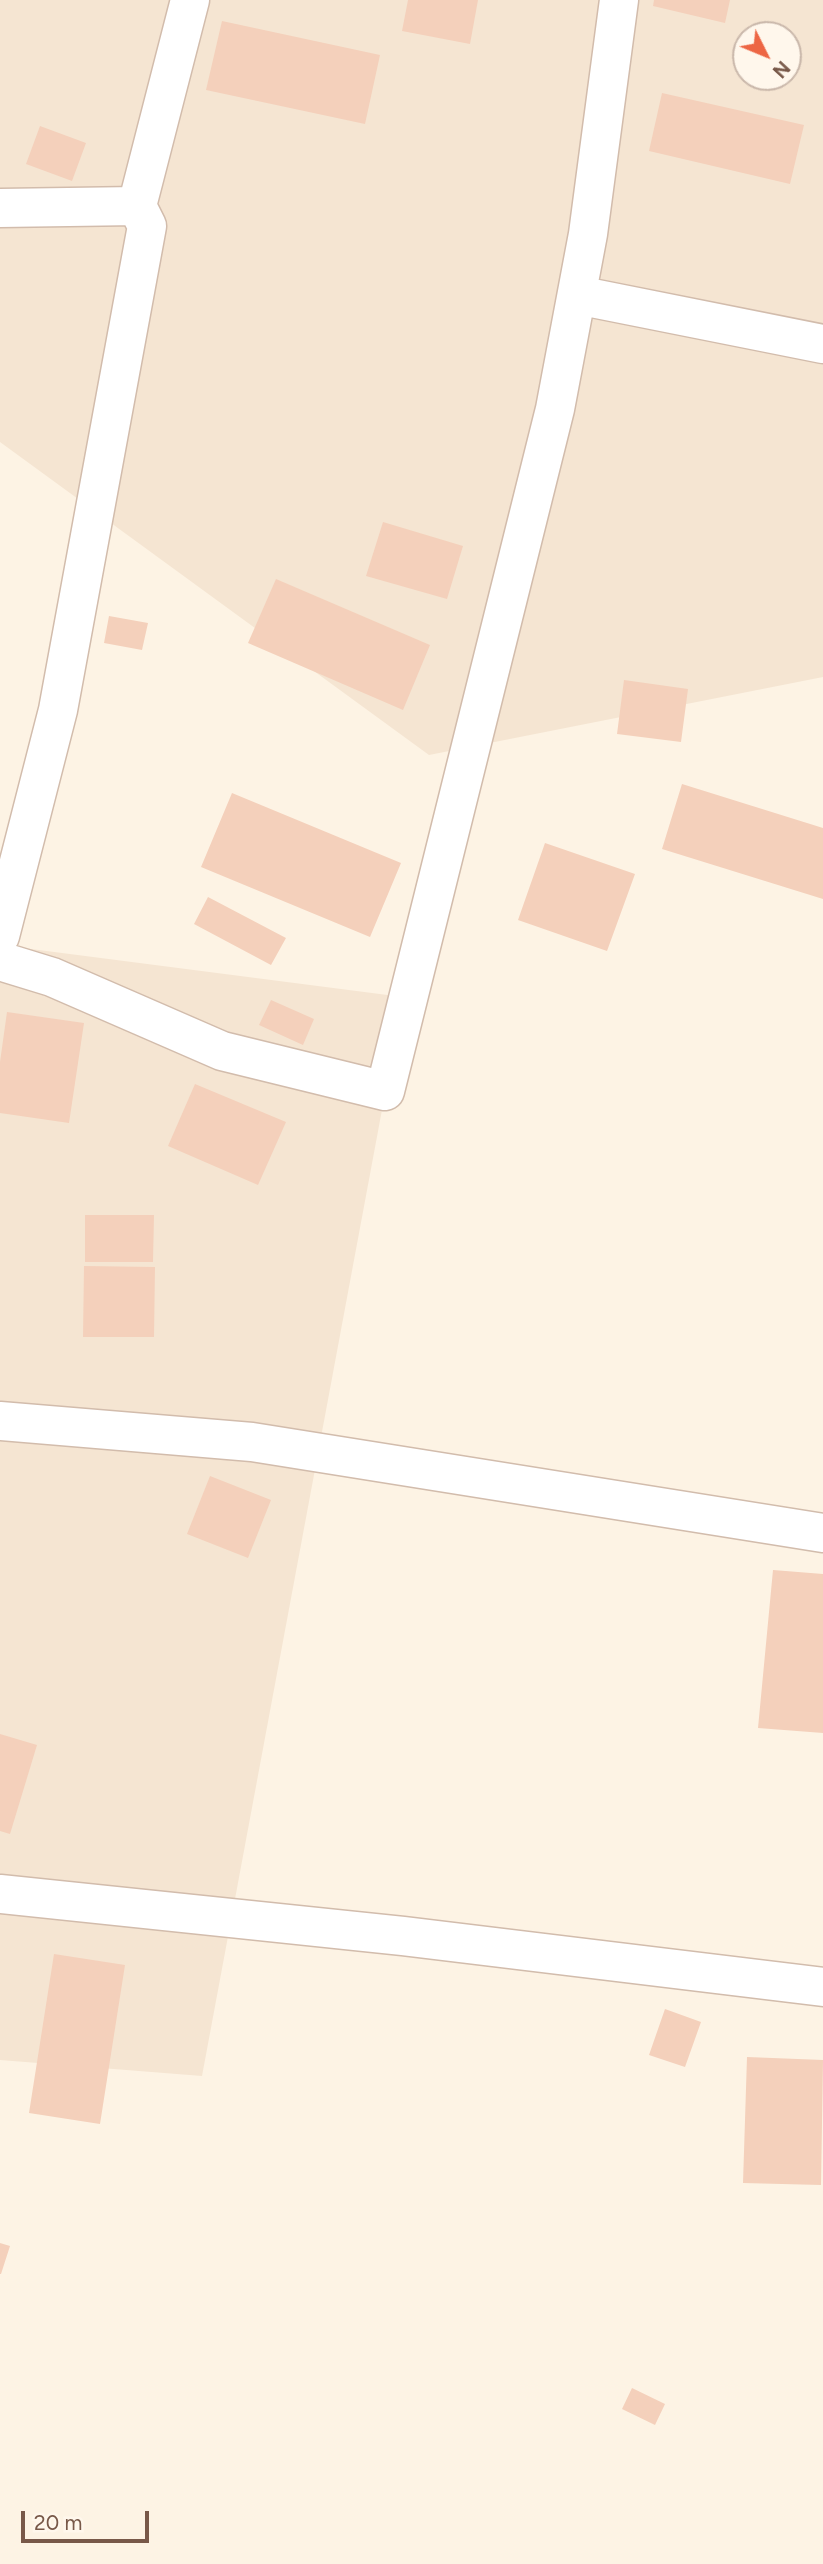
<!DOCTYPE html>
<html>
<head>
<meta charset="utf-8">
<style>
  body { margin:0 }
  #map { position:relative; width:823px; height:2564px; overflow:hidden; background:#fdf3e4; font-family:Figtree,sans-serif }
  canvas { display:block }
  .north { position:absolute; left:732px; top:21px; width:70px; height:70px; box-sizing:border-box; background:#fff7ec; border:2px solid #c9b7aa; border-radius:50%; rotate:133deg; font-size:19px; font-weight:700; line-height:28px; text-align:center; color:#785848 }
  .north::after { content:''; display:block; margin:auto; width:24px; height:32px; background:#ed6644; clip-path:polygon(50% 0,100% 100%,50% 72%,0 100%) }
  .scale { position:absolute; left:21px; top:2511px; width:128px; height:32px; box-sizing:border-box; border:4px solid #785848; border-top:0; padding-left:9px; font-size:21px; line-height:24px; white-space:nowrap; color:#785848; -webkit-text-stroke:5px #fff7ec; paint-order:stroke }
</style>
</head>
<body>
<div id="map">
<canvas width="823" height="2564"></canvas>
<div class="north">N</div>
<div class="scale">20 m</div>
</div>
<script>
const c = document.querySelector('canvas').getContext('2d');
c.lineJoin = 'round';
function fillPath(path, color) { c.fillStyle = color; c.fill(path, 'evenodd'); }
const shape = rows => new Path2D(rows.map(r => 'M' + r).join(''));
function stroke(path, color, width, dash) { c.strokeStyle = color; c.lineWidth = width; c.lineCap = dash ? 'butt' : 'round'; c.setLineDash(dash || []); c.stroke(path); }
fillPath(shape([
  [0,0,823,0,823,677,429,755,0,442],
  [746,35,788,35,788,77,746,77],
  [0,945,403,997,202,2076,0,2060]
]), '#f5e5d2');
fillPath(shape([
  [408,0,478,0,470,44,402,31],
  [654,0,730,0,725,23,653,6],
  [222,21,380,55,365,124,206,90],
  [662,93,804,125,790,184,649,151],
  [40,126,86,143,72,181,26,164],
  [383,522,463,546,447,599,366,576],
  [276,579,430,645,403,710,248,643],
  [109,616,148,623,142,650,104,643],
  [624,680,688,689,681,742,617,734],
  [682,784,823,828,823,899,662,849],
  [232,793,401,863,370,937,201,867],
  [545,843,635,874,607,951,518,920],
  [208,897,286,938,271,965,194,924],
  [271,1000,314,1019,303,1045,259,1025],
  [7,1012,84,1023,69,1123,0,1113,0,1062],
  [195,1084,286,1122,258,1185,168,1146],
  [85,1215,154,1215,153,1262,85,1262],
  [84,1266,155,1267,154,1337,83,1337],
  [210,1476,271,1500,248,1558,187,1534],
  [773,1570,823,1574,823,1733,758,1728],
  [0,1734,37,1745,10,1834,0,1831],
  [54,1954,125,1965,100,2124,29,2113],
  [665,2009,701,2022,685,2067,649,2055],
  [747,2057,823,2060,821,2185,743,2183],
  [0,2243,10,2246,1,2274,0,2274],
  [632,2388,665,2404,655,2425,622,2409]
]), '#f4d0bb');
const minor = shape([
  [0,208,137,206],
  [577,295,823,344],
  [0,936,58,710,147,226,137,206,190,0],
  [0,961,52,977,222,1051,385,1091,555,409,588,234,619,0],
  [0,1421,252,1442,823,1533],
  [0,1894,403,1936,823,1987]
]);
stroke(minor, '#d2bcac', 41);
stroke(minor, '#fff', 38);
</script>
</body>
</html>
